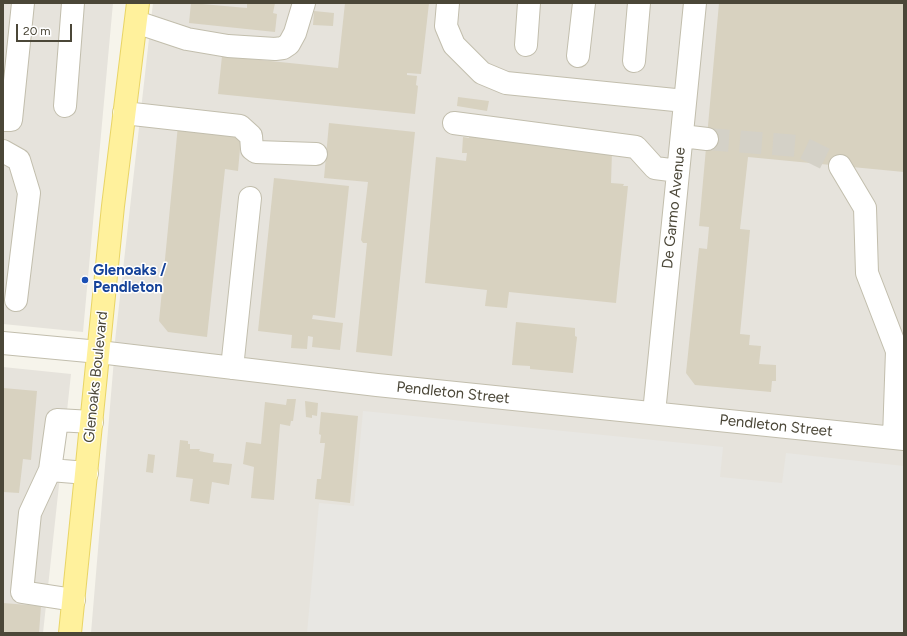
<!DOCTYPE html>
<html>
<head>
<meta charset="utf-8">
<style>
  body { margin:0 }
  #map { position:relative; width:907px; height:636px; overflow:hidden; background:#f6f4eb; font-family:Figtree,sans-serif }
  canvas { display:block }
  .frame { position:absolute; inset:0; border:4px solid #4b4738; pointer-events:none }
  .scale { position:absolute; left:16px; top:24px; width:56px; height:18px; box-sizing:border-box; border:2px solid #4b4738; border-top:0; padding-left:5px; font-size:12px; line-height:14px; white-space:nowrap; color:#4b4738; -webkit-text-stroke:3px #fff; paint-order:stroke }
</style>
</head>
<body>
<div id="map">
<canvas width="907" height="636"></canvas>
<div class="frame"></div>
<div class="scale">20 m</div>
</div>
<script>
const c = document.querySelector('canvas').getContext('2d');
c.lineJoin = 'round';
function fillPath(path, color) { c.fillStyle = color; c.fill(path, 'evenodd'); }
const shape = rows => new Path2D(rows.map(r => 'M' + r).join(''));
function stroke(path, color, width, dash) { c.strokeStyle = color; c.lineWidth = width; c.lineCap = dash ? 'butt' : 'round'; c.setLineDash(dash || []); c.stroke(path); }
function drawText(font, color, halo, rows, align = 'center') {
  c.font = font + ' Figtree,sans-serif'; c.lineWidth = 3; c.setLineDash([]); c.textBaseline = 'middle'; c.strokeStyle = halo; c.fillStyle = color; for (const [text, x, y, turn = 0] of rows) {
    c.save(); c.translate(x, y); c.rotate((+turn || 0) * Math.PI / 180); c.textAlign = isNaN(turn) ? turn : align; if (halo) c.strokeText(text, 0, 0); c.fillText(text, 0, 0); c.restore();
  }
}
fillPath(shape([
  [3,3,113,3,83,332,3,324],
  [153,3,685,3,650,405,114,350],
  [703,3,904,3,904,434,660,409],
  [114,359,904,443,904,633,91,633],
  [3,367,71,374,43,633,3,633]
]), '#e6e3dc');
fillPath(shape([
  [363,411,723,447,720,477,782,483,786,453,904,466,904,633,307,633,319,503,354,506]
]), '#e8e7e3');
fillPath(shape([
  [191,3,247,8,247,3,275,3,273,13,277,14,275,32,189,23],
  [345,3,429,3,421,74,407,73,407,75,417,76,416,85,418,86,415,114,218,94,222,56,338,68],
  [719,3,904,3,904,172,748,157,740,229,750,230,740,334,750,335,749,345,761,346,759,364,776,365,776,381,772,381,771,392,695,385,686,373,699,248,707,249,709,227,699,226],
  [314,11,334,13,333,26,313,25],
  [458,97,489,101,487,111,457,106],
  [329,123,415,132,392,356,356,352,367,243,363,243,361,240,368,182,324,178],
  [178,125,234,131,241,138,238,171,225,169,207,337,168,332,159,321],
  [469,135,612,152,611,183,624,184,623,186,628,186,616,303,509,292,507,308,485,306,487,290,425,283,436,157,466,161,467,153,462,153,463,137,469,138],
  [274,178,349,186,335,318,313,315,312,319,343,323,340,350,312,347,313,337,308,336,307,349,291,348,292,335,258,331],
  [516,322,575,328,575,336,577,337,573,373,530,369,530,366,512,365],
  [3,388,37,391,31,460,23,459,19,493,3,492],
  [287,399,296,399,293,421,291,421,290,426,280,424,274,500,251,498,254,467,243,464,246,442,261,444,265,402,286,405],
  [305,401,318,403,317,416,312,415,312,418,306,417],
  [321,412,358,416,350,503,315,499,317,479,321,479,325,443,320,443,321,435,319,434],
  [180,440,188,441,188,444,190,444,190,449,200,449,199,451,214,454,213,462,232,464,229,485,212,482,209,504,190,501,193,479,176,477],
  [148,454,155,455,153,473,146,472],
  [3,603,41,606,39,633,3,633]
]), '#d8d2c0');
stroke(shape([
  [707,139,799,146,840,166]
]), '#d4d1c7', 22, [22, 11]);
const minor = shape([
  [448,3,446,26,454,45,482,73,506,83,685,101],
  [136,22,187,39,228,46,275,49,283,48,289,44,295,33,304,3],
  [526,45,529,3],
  [578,56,584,3],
  [634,61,639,3],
  [65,106,73,3],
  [124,113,240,126,251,136,252,149,256,152,316,154],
  [3,120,11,120,23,3],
  [454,123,636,147,655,168,678,171],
  [682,136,707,139],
  [3,151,19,160,29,193,16,300],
  [840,166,865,208,867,273,897,351,894,438],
  [3,343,99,352,377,385,904,439],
  [232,368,250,198],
  [654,413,695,3],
  [50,470,30,513,22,592,74,600],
  [87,473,50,470,57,420,92,422]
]);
const major = shape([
  [70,633,113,206,138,3]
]);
stroke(minor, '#c2bead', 24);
stroke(major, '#e9d566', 24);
stroke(minor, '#fff', 22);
stroke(major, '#fff19c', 22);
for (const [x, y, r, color] of [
  [85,280,4,"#1a4fb4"]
]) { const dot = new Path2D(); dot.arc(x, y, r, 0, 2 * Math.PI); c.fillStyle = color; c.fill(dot); stroke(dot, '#fff', 1.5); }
drawText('15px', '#4b4738', '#fff', [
  ["De Garmo Avenue",674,208,-84],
  ["Glenoaks Boulevard",96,377,-84],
  ["Pendleton Street",453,393,6],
  ["Pendleton Street",776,426,6]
]);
drawText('bold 15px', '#164399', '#fff', [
  ["Glenoaks /",93,271],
  ["Pendleton",93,288]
], 'left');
</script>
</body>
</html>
